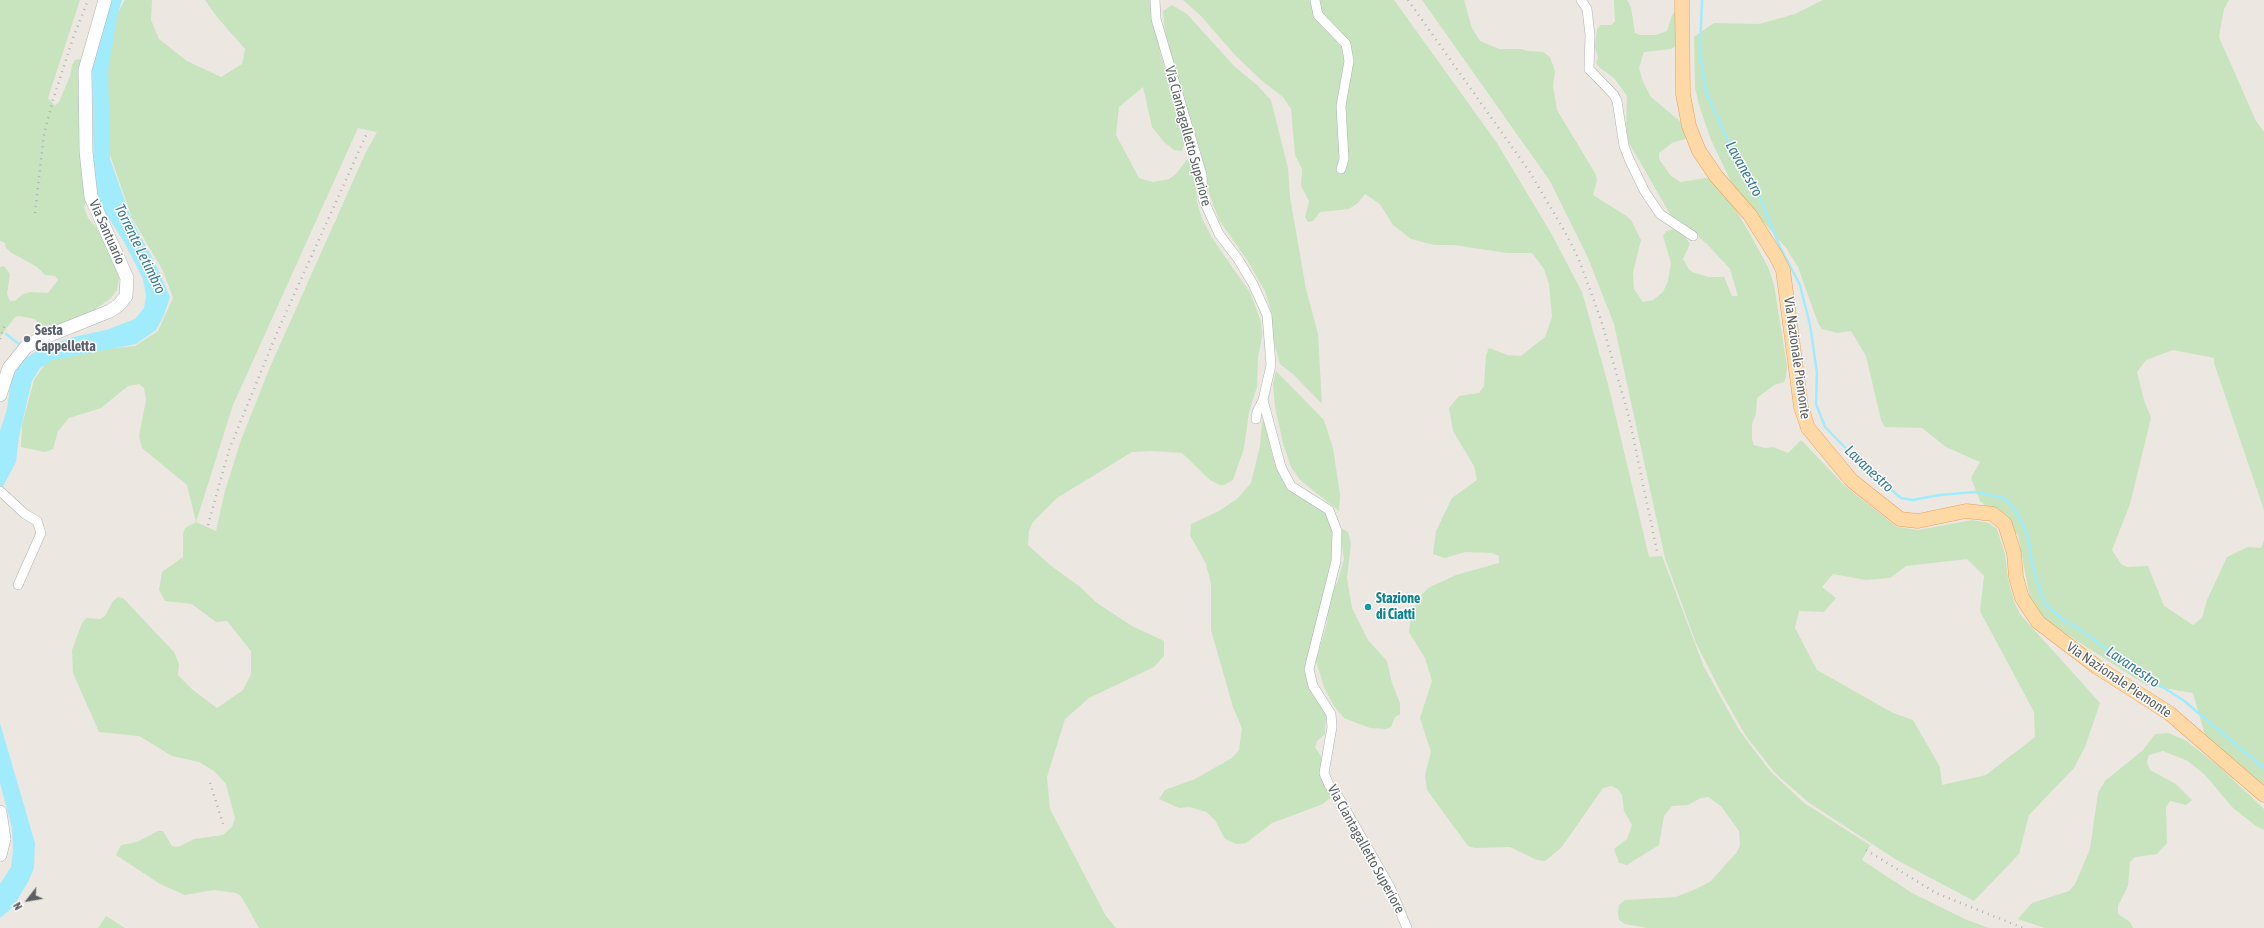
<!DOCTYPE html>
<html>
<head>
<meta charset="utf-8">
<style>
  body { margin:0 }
  #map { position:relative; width:2264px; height:928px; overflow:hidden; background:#ede7e1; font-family:"Asap Condensed",sans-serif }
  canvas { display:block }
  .north { position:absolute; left:8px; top:880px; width:40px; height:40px; -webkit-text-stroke:3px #fff; paint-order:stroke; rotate:239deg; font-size:11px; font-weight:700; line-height:16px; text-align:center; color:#5a6062 }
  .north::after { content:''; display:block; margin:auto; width:14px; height:18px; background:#5a6062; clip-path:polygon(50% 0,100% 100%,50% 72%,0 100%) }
</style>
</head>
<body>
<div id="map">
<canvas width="2264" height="928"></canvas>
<div class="north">N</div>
</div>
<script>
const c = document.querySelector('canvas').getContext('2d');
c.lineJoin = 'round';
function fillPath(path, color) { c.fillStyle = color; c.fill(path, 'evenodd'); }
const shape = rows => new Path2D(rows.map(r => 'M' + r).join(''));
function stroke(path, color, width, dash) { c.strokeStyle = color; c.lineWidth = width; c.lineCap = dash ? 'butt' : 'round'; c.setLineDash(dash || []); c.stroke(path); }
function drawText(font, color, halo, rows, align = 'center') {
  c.font = font + ' "Asap Condensed",sans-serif'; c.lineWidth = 3; c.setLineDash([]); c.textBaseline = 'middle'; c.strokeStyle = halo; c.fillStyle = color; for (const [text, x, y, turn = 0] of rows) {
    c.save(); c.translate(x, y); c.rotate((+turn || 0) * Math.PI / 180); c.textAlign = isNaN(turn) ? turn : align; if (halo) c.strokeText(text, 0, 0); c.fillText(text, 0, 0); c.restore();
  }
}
fillPath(shape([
  [0,0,80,0,48,98,55,106,59,102,70,76,72,65,75,60,80,59,83,63,88,197,84,207,88,218,103,235,117,269,119,279,117,290,111,298,90,313,45,331,35,319,19,316,15,317,0,337,0,267,4,266,10,274,7,294,10,301,15,301,23,294,31,292,48,293,58,280,55,276,45,275,37,267,12,253,6,248,5,243,0,241],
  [125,0,152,0,151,20,159,39,187,61,221,77,242,64,245,49,217,17,205,0,1150,0,1160,52,1185,142,1182,151,1174,150,1164,142,1152,127,1143,87,1119,107,1116,135,1139,178,1153,182,1169,179,1176,174,1187,159,1189,160,1196,175,1197,202,1202,218,1212,238,1251,294,1261,322,1262,337,1258,357,1257,387,1249,412,1244,448,1233,480,1224,485,1220,485,1210,480,1182,453,1152,451,1132,452,1057,498,1033,522,1029,531,1028,545,1050,565,1079,586,1097,603,1132,626,1164,641,1164,656,1154,667,1089,698,1065,719,1047,777,1050,809,1106,916,1116,928,259,928,241,896,236,893,214,890,185,895,160,884,116,855,121,845,137,842,158,831,163,831,172,846,178,847,194,839,223,835,232,827,235,818,226,784,214,771,199,762,172,756,139,736,99,732,73,673,72,650,82,623,86,618,100,619,105,616,113,601,118,597,123,598,174,652,179,664,178,675,193,690,217,708,243,690,251,674,251,651,227,621,216,622,192,604,165,601,159,590,162,572,183,557,183,534,185,528,196,522,187,485,142,448,139,436,146,400,144,388,139,384,128,386,101,408,69,418,58,431,53,449,45,452,21,447,22,425,34,380,48,360,94,350,135,346,158,331,173,298,163,271,132,218,109,152,107,62,115,17],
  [358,128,377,132,366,152,270,367,241,440,225,491,216,531,196,522,233,405],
  [1183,0,1394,0,1497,143,1551,233,1582,292,1608,384,1649,557,1662,556,1704,667,1739,730,1770,771,1804,803,1870,845,1862,860,1912,893,1967,920,1989,928,1648,928,1625,924,1619,920,1618,913,1619,905,1625,900,1676,897,1698,888,1711,881,1737,852,1740,845,1739,831,1721,806,1708,797,1701,798,1688,805,1672,806,1664,816,1659,845,1627,865,1619,863,1614,849,1627,839,1632,825,1624,811,1622,795,1618,789,1611,786,1603,788,1561,848,1545,861,1537,860,1510,847,1475,848,1468,846,1427,790,1425,775,1431,752,1420,718,1432,681,1425,658,1409,632,1411,615,1417,600,1428,588,1456,575,1499,563,1499,556,1492,553,1465,552,1445,558,1433,554,1436,531,1452,498,1477,480,1474,466,1453,431,1449,408,1459,396,1479,393,1484,386,1486,355,1489,348,1507,355,1521,356,1545,337,1552,317,1549,284,1544,269,1532,253,1507,253,1454,245,1434,245,1411,239,1393,225,1380,204,1365,194,1358,203,1349,209,1320,212,1313,221,1308,222,1305,217,1309,201,1301,186,1302,169,1295,155,1291,109,1283,97,1262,81,1234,54,1201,16],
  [1422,0,1464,0,1472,28,1480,41,1499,49,1521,49,1528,51,1543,52,1550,57,1555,71,1553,86,1557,110,1595,173,1597,180,1593,195,1625,215,1631,220,1641,240,1633,273,1634,289,1643,302,1653,300,1663,292,1668,281,1671,263,1663,236,1666,231,1676,229,1681,231,1690,244,1683,259,1688,268,1692,272,1708,277,1724,277,1732,296,1738,296,1730,269,1707,244,1670,214,1628,141,1626,124,1627,96,1614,78,1600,68,1596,63,1598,58,1595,47,1597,29,1601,25,1612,25,1615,21,1614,0,1627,0,1631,7,1635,33,1640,35,1656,35,1667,31,1672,15,1676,11,1680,43,1671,49,1644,52,1639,68,1643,82,1651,97,1682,123,1688,138,1672,143,1659,153,1659,159,1671,176,1680,182,1713,177,1727,195,1750,234,1768,267,1774,285,1787,366,1786,377,1784,382,1774,385,1757,398,1756,414,1752,424,1752,440,1754,445,1765,448,1773,447,1788,453,1801,440,1846,487,1897,527,1918,530,1972,520,1989,523,1997,529,2005,554,2008,579,2014,601,2020,614,2100,703,2085,747,2074,768,2029,815,2019,854,1974,901,1895,859,1808,802,1775,773,1746,736,1722,694,1696,643,1665,558,1614,324,1588,258,1550,181],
  [1967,559,1984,576,1980,611,2034,712,2035,737,1986,775,1942,785,1940,767,1913,720,1893,713,1817,670,1795,628,1799,611,1824,612,1836,598,1822,587,1833,574,1866,580,1890,578,1906,566],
  [1823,0,2229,0,2224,9,2219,37,2256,121,2264,132,2264,510,2214,363,2214,358,2173,350,2146,360,2137,372,2144,400,2151,418,2130,504,2112,550,2121,564,2127,567,2148,566,2164,606,2193,625,2202,618,2207,600,2227,557,2248,547,2261,548,2264,540,2264,785,2205,735,2193,693,2146,685,2046,621,2030,598,2018,535,1980,501,1971,478,1980,462,1946,447,1922,428,1885,427,1881,420,1866,356,1851,331,1837,333,1822,329,1818,323,1798,267,1786,248,1734,188,1711,140,1699,105,1695,88,1694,37,1714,23,1759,24,1795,14],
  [1172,5,1187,14,1234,66,1257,85,1271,100,1288,168,1290,197,1306,289,1318,334,1322,404,1293,374,1280,364,1273,339,1271,310,1265,291,1247,260,1219,220,1210,196,1200,150,1180,88,1165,32,1163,11],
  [1276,371,1324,420,1333,448,1340,494,1339,511,1300,480,1291,467,1283,443,1275,407,1273,384],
  [1264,421,1273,458,1281,476,1322,509,1329,518,1332,529,1333,552,1306,668,1307,682,1326,712,1325,734,1317,741,1315,747,1321,756,1321,766,1332,796,1323,804,1272,823,1246,843,1236,844,1225,839,1215,820,1206,812,1190,807,1179,808,1159,799,1165,790,1195,779,1232,758,1239,750,1242,728,1233,707,1211,630,1211,584,1206,564,1190,535,1191,524,1219,511,1237,499,1251,483,1260,446,1262,422],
  [1343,529,1348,532,1351,543,1347,578,1352,608,1368,640,1387,661,1392,683,1400,703,1400,714,1395,717,1391,727,1385,729,1370,728,1344,718,1334,706,1324,687,1316,661,1327,623,1329,596,1337,583,1344,559,1340,532],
  [2168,733,2185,740,2221,768,2264,809,2264,830,2256,826,2233,808,2205,775,2188,761,2163,751,2149,755,2147,762,2150,770,2176,784,2192,800,2186,805,2170,801,2166,807,2167,843,2157,854,2135,857,2130,862,2128,886,2118,906,2118,914,2130,922,2133,928,2045,928,2018,919,2032,903,2069,891,2075,884,2090,849,2098,793,2105,781,2143,750,2155,734],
  [106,916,125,928,98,928]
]), '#c7e4be');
fillPath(shape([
  [109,0,122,0,117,16,108,71,110,159,131,218,157,267,170,297,164,315,156,330,136,344,53,360,40,368,32,381,19,436,16,462,0,492,0,431,7,409,11,380,22,361,38,350,53,344,69,338,106,330,135,319,144,308,146,296,143,279,124,242,101,206,94,186,92,69,94,53],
  [0,723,35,843,34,868,28,882,13,907,0,918,0,884,11,867,13,849,12,828,0,783]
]), '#a0ecfd');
stroke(shape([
  [1702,0,1700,53,1706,92,1732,150,1756,188,1780,247,1800,285,1810,325,1817,373,1816,404,1825,427,1863,466,1901,498,1913,500,1939,495,1975,492,2004,498,2013,507,2024,526,2029,542,2032,563,2044,603,2061,618,2088,635,2123,662,2183,700,2264,768],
  [6,334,19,344]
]), '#a0ecfd', 2.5);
const minor = shape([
  [1155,0,1156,19,1202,175,1203,199,1219,234,1238,259,1253,284,1267,315,1271,365,1263,400,1281,467,1291,486,1329,510,1337,531,1336,561,1309,669,1313,686,1331,714,1332,727,1324,773,1329,785,1339,798,1390,887,1407,928],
  [1315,0,1318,15,1346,44,1349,61,1341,106,1344,159,1341,169],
  [1581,0,1587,9,1590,35,1589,69,1614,95,1617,101,1624,146,1629,159,1645,192,1660,214,1693,236],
  [1256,419,1257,412,1263,400],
  [0,491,25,514,37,521,41,533,18,585]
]);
const secondary = shape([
  [0,395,9,368,26,347,40,339,110,311,119,305,126,296,127,278,91,197,86,151,85,70,105,0],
  [0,812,4,839,0,855]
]);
const primary = shape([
  [1682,0,1683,94,1689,126,1699,151,1716,176,1750,215,1776,256,1783,270,1801,407,1808,428,1852,481,1900,519,1918,521,1966,511,1993,514,2005,524,2014,553,2016,577,2022,598,2038,622,2097,667,2169,713,2264,795]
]);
stroke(minor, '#adb2b4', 10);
stroke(secondary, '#aeb4b7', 14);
stroke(primary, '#ef9f58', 15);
stroke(minor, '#fff', 9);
stroke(secondary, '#fff', 13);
stroke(primary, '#fed9a5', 14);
stroke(shape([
  [1408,0,1529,171,1564,230,1578,257,1601,320,1629,417,1657,551],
  [35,213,44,134,53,100,73,38,88,0],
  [0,339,5,324],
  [208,525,229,450,240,423,279,328,368,131],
  [210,783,224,827],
  [1866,850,1936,893,2023,928]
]), '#b0b1b2', 2.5, [1, 5]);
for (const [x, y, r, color] of [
  [27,339,4,"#6b7280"],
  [1368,607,4,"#0f9aa8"]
]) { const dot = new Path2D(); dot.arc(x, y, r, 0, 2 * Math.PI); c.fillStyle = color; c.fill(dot); stroke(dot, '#fff', 1.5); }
drawText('14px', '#5a6062', '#fff', [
  ["Via Ciantagalletto Superiore",1188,136,75],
  ["Via Santuario",107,232,66],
  ["Via Nazionale Piemonte",1797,358,82],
  ["Via Nazionale Piemonte",2119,680,34],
  ["Via Ciantagalletto Superiore",1366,849,61]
]);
drawText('bold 14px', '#5b616d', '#fff', [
  ["Sesta",35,331],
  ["Cappelletta",35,347]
], 'left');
drawText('bold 14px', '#0d838f', '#fff', [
  ["Stazione",1376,599],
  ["di Ciatti",1376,615]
], 'left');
drawText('italic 15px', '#377c94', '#fff', [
  ["Lavanestro",1744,169,61],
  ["Torrente Letimbro",140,249,64],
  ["Lavanestro",1869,469,43],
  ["Lavanestro",2133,667,34]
]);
</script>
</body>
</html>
